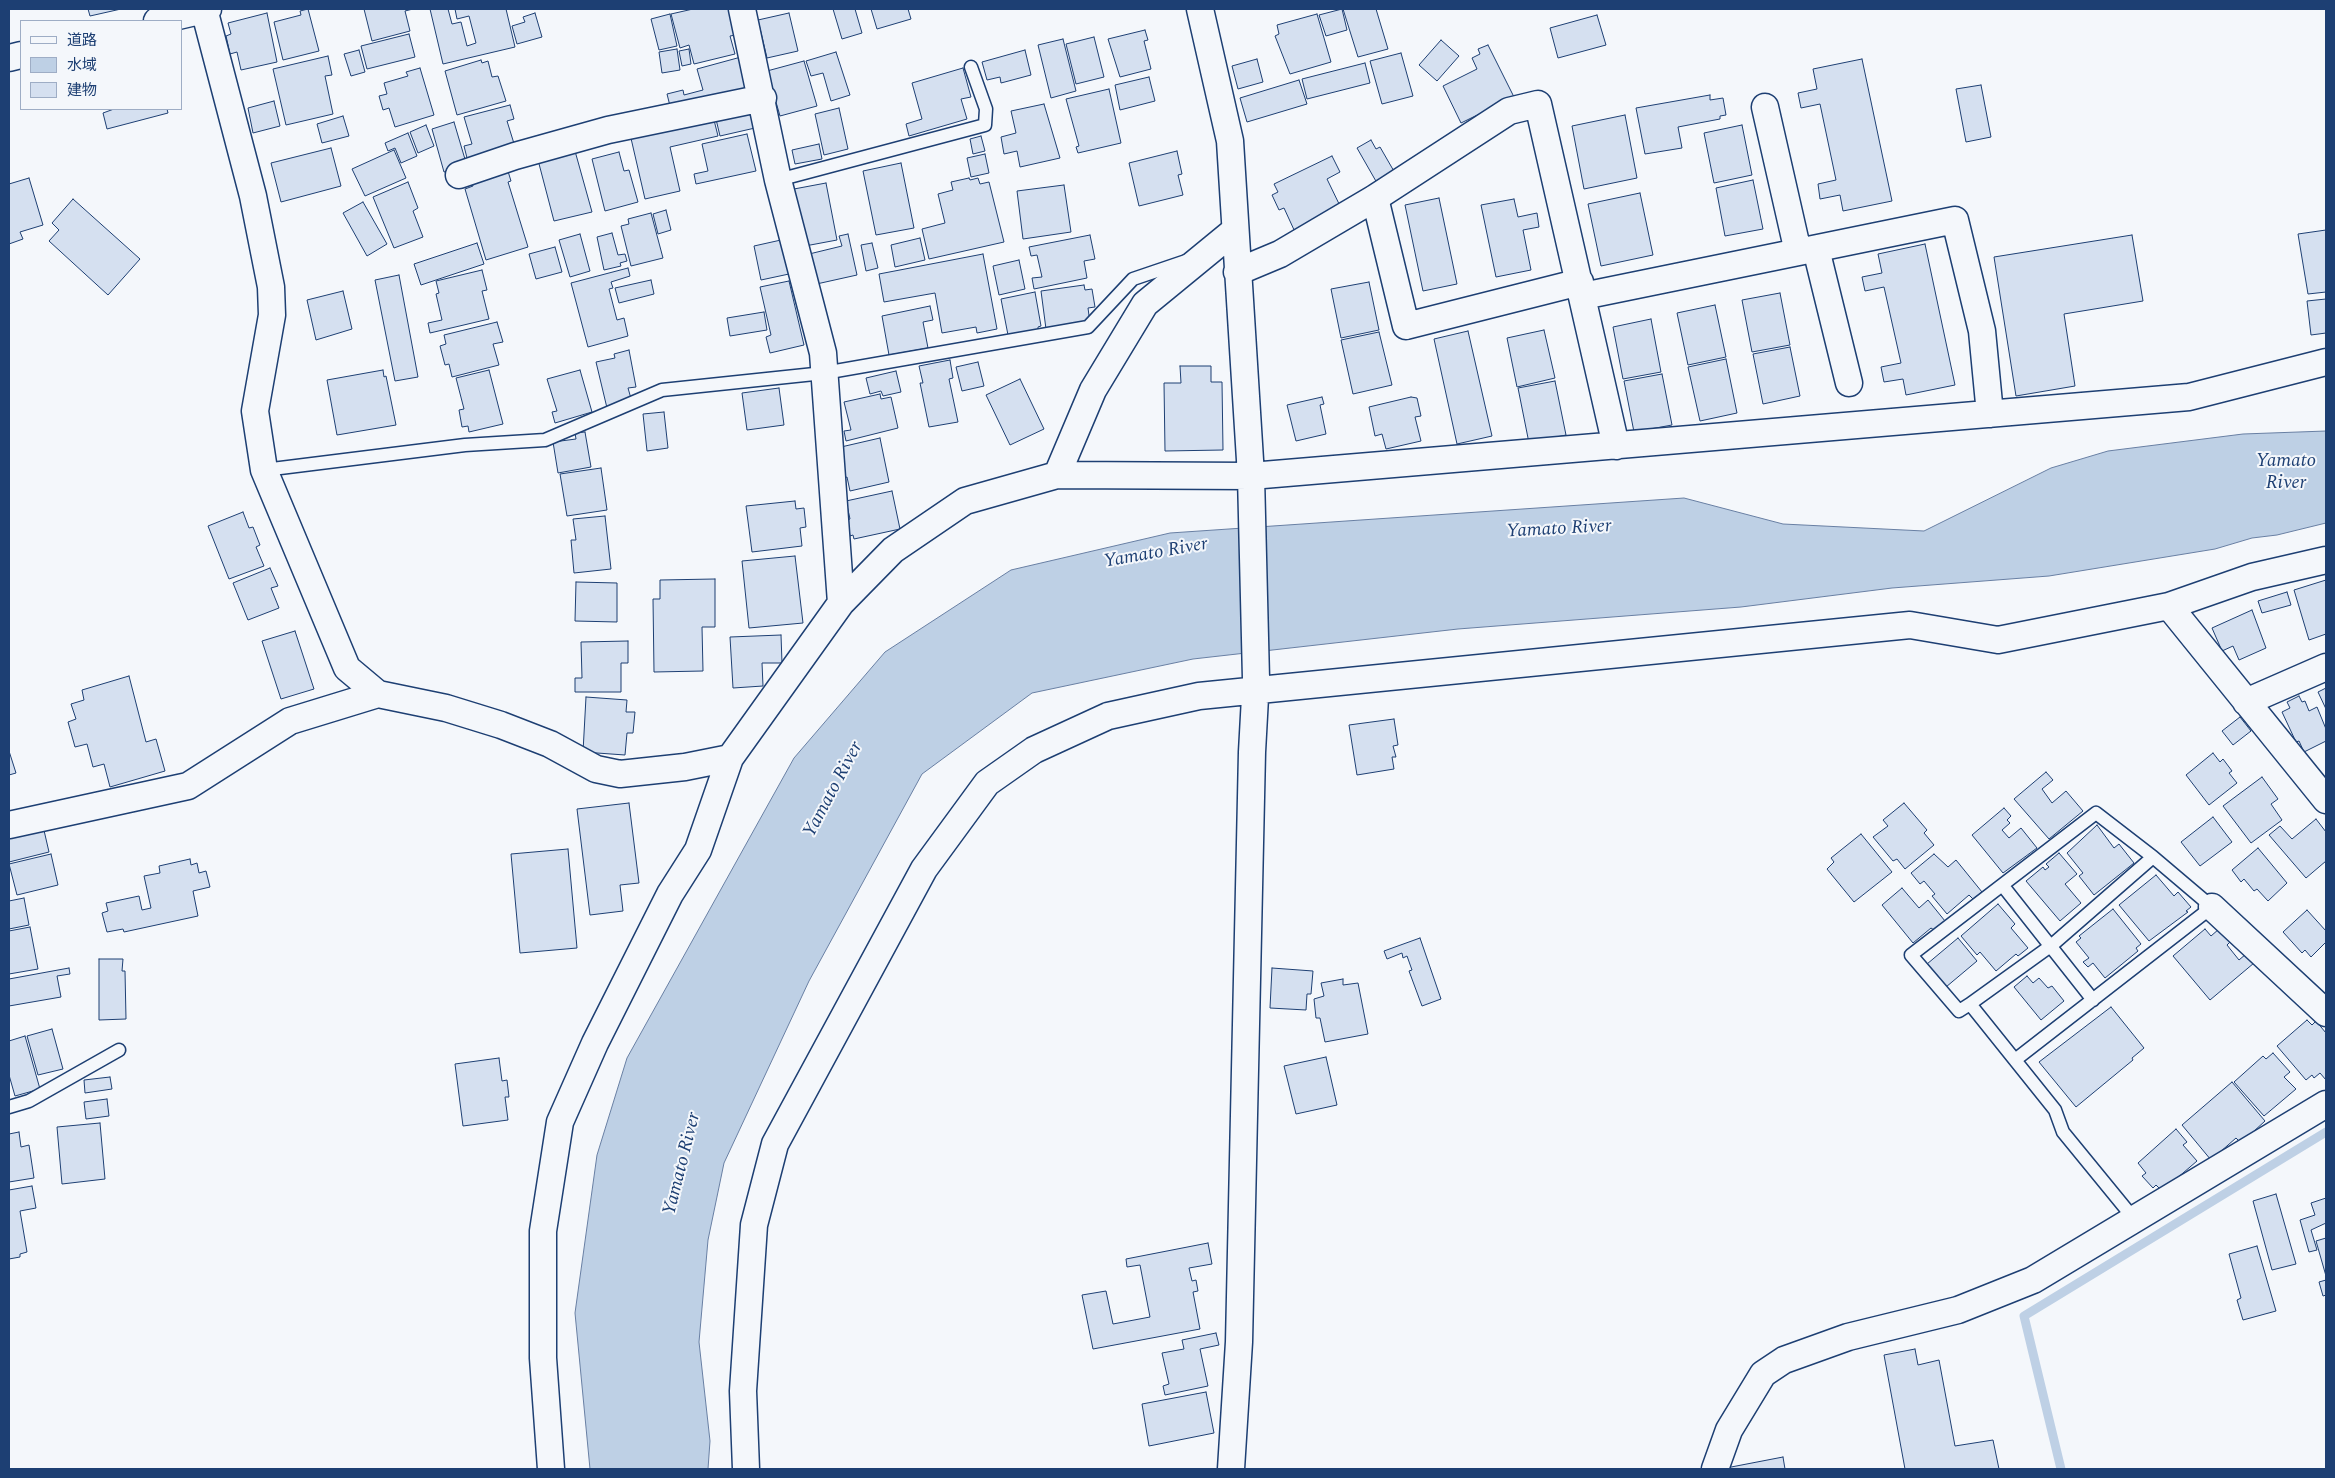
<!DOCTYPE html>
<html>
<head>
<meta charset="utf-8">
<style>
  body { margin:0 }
  #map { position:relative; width:2335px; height:1478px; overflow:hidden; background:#f4f7fb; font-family:Spectral,"Noto Sans JP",serif }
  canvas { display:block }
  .frame { position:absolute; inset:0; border:10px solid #1d3f73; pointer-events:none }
  .legend { position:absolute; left:20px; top:20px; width:162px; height:90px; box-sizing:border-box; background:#f4f7fb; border:1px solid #9eadc5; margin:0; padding:6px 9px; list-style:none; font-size:15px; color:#1d3f73 }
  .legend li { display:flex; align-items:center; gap:10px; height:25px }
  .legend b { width:25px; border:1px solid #9eadc5 }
</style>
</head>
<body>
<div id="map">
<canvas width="2335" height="1478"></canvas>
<div class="frame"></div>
<ul class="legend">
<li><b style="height:6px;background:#f4f7fb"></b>道路</li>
<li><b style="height:14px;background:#bed0e5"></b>水域</li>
<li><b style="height:14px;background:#d5e0f0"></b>建物</li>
</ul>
</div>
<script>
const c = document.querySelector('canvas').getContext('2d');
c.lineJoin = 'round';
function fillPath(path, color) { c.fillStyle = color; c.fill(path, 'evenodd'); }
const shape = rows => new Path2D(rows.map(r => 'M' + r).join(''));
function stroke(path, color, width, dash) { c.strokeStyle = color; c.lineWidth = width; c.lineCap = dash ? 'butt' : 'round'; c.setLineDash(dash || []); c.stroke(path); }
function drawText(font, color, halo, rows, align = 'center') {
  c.font = font + ' Spectral,serif'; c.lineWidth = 4; c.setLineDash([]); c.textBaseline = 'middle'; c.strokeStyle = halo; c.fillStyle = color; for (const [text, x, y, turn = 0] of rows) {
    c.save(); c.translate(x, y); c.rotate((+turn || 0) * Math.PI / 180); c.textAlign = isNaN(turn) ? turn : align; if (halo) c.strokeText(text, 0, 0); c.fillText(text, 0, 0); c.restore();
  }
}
const water = shape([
  [2326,431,2326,523,2277,535,2252,538,2215,549,2049,576,1892,588,1741,607,1458,629,1193,659,1032,693,922,774,809,981,724,1163,708,1240,699,1342,710,1441,708,1469,590,1469,575,1313,597,1155,627,1058,794,758,885,652,1011,570,1170,533,1684,498,1783,524,1924,531,2051,468,2108,451,2243,434,2326,431]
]);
fillPath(water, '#bed0e5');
stroke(water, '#687fa3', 1);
stroke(shape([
  [2061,1469,2024,1316,2326,1132]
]), '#bed0e5', 9);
const building = shape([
  [88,9,121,9,90,16,88,9],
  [308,9,319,51,283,60,274,22,301,15,300,11,308,9],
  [364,9,413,9,405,11,410,31,372,41,364,9],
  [430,9,448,9,452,24,461,22,467,46,476,43,469,16,457,19,455,9,506,9,515,47,443,64,430,9],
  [693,9,732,9,736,35,730,36,735,54,694,64,689,45,680,48,671,14,693,9],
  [833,9,855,9,862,33,842,39,833,9],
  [871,9,908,9,911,19,877,29,871,9],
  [1342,9,1347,30,1326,36,1319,15,1342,9],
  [1343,9,1376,9,1388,49,1358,57,1343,9],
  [267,13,277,62,241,70,237,52,230,54,226,36,231,34,228,23,267,13],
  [535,13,542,37,517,44,512,26,525,22,523,17,535,13],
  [789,13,798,51,767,58,758,20,789,13],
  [670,14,677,46,659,50,651,19,670,14],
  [1317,14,1331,62,1290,74,1275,36,1279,34,1277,25,1317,14],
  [1597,15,1606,45,1558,58,1550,28,1597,15],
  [1145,30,1148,40,1144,41,1151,69,1120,77,1108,39,1145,30],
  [409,34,415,57,367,69,361,46,409,34],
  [1094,37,1104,77,1076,84,1066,44,1094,37],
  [1063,39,1076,91,1051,98,1038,45,1063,39],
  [1441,40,1459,56,1437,81,1419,65,1441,40],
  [1488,45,1514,97,1461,123,1443,86,1477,69,1472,58,1480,54,1478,49,1488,45],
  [677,49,680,70,662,73,659,52,677,49],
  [689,49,691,64,682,66,679,51,689,49],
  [359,50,365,72,351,76,344,54,359,50],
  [1025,50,1031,75,1001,83,1000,77,987,80,982,62,1025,50],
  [836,52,850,95,831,101,823,73,811,76,806,61,836,52],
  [1401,53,1413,96,1382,104,1370,61,1401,53],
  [328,56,332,75,325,76,333,114,286,125,273,69,328,56],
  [741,57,749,90,671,110,667,94,683,90,684,95,703,90,697,69,741,57],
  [1257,59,1263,82,1238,89,1232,66,1257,59],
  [1862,59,1892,201,1843,211,1840,195,1820,199,1818,184,1836,180,1820,104,1801,108,1798,93,1817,89,1813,69,1862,59],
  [481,60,482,63,488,61,492,77,498,76,506,101,457,115,445,71,481,60],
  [804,61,817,106,780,116,767,71,804,61],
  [1365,63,1370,83,1307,99,1302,79,1365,63],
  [420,68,434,115,395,127,389,108,383,110,379,96,387,94,384,83,408,76,406,72,420,68],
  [963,68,971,97,961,99,967,119,909,136,906,124,922,119,912,83,963,68],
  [1149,77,1155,101,1120,110,1115,85,1149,77],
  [1299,80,1307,104,1247,122,1240,98,1299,80],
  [1981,85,1991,137,1966,142,1956,89,1981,85],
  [1109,89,1121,143,1078,153,1076,147,1079,146,1066,99,1109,89],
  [1710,95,1710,100,1723,98,1726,115,1720,116,1720,119,1678,127,1682,148,1645,154,1636,108,1710,95],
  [274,101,280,126,253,133,248,108,274,101],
  [1044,104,1060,158,1020,167,1017,151,1004,154,1001,137,1016,133,1011,111,1044,104],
  [510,105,514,119,507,121,516,150,468,162,464,146,472,144,464,117,510,105],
  [751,107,755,128,720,136,715,115,751,107],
  [839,108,848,149,824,155,815,114,839,108],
  [114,109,167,109,168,113,107,129,103,113,114,109],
  [1625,115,1637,178,1584,189,1572,126,1625,115],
  [343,116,349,136,322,143,317,124,343,116],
  [713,116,718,136,670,147,680,191,645,199,630,134,713,116],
  [454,122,467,166,444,172,432,129,454,122],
  [426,125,434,146,418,153,410,132,426,125],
  [1742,125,1752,175,1714,183,1704,133,1742,125],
  [408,133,417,156,401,163,395,148,388,151,385,143,408,133],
  [747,134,756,171,696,184,694,174,708,171,702,144,747,134],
  [981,136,985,151,973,154,970,139,981,136],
  [1371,140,1376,149,1380,147,1395,173,1377,183,1357,148,1371,140],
  [819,144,822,159,795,164,792,150,819,144],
  [331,148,341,186,281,202,271,163,331,148],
  [394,150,406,178,365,196,352,169,394,150],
  [575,151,592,212,554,221,538,160,575,151],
  [1177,151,1182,174,1178,175,1183,195,1139,206,1129,163,1177,151],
  [619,152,624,171,629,170,638,202,605,211,592,159,619,152],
  [985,154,989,173,971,177,967,158,985,154],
  [1332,156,1340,172,1327,179,1342,210,1295,232,1284,208,1279,210,1272,195,1278,192,1274,184,1332,156],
  [901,163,914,228,876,235,863,171,901,163],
  [507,168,511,181,508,182,528,247,486,260,465,189,473,186,471,179,507,168],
  [29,178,43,225,20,232,23,239,9,244,9,184,29,178],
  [969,178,970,180,978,178,980,184,989,182,1004,242,929,259,922,229,945,223,938,194,953,190,951,182,969,178],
  [1753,180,1763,229,1725,236,1716,188,1753,180],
  [408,182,418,208,413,211,423,237,394,248,373,197,408,182],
  [826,183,837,240,805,246,794,189,826,183],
  [1064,185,1071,232,1023,239,1017,191,1064,185],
  [1640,193,1653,255,1601,266,1588,204,1640,193],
  [1439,198,1457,284,1423,291,1405,205,1439,198],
  [73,199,140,259,108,295,49,241,59,230,52,223,73,199],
  [1514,199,1518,217,1537,213,1539,227,1523,230,1531,270,1496,277,1481,205,1514,199],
  [363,202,387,244,367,256,343,213,363,202],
  [666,210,671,230,658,234,653,214,666,210],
  [651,213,663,258,631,266,621,226,629,224,628,219,651,213],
  [2326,230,2326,292,2308,294,2298,234,2326,230],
  [612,233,618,255,625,254,627,261,620,263,621,266,604,270,597,237,612,233],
  [580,234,590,271,570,277,559,240,580,234],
  [848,234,857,275,812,285,805,255,842,246,839,236,848,234],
  [1090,235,1095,259,1084,261,1087,278,1034,289,1032,278,1042,277,1037,255,1031,256,1029,247,1090,235],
  [2132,235,2143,301,2064,314,2075,386,2016,396,1994,257,2132,235],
  [920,238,925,260,895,267,891,245,920,238],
  [781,240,789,274,761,280,754,246,781,240],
  [477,243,484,264,421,285,414,264,477,243],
  [872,243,878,268,866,271,861,245,872,243],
  [1925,244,1955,385,1906,395,1903,379,1884,382,1881,367,1901,363,1884,287,1865,291,1862,277,1882,273,1878,254,1925,244],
  [555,247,562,272,536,279,529,254,555,247],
  [983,254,997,329,977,333,976,327,942,333,935,293,884,302,879,274,983,254],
  [1019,260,1025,289,999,295,993,266,1019,260],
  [628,268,630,276,611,282,613,288,609,289,617,320,624,318,628,336,588,347,571,283,628,268],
  [482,270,487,290,482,291,489,319,430,333,428,323,442,320,436,294,439,293,436,281,482,270],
  [399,275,418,377,395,381,375,280,399,275],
  [651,280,654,294,619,303,615,288,651,280],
  [789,281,804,345,770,353,766,337,771,335,760,287,789,281],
  [1369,282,1379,330,1341,338,1331,289,1369,282],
  [1084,285,1085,290,1092,289,1095,307,1088,308,1090,323,1046,329,1041,291,1084,285],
  [343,291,352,329,316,340,307,300,343,291],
  [1035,292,1041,326,1038,327,1038,330,1008,335,1001,299,1035,292],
  [1780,293,1790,345,1752,352,1742,300,1780,293],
  [2326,299,2326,333,2311,335,2307,301,2326,299],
  [1715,305,1726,357,1688,365,1677,313,1715,305],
  [930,306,933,320,923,322,928,348,889,355,882,316,930,306],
  [764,312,767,330,730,336,727,318,764,312],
  [1651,319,1661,372,1623,379,1613,327,1651,319],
  [497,322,503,342,493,344,499,365,452,377,449,364,445,365,440,346,446,344,444,335,497,322],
  [1544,330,1555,378,1517,387,1507,338,1544,330],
  [1468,331,1492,436,1457,444,1434,339,1468,331],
  [1379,332,1392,385,1353,394,1341,340,1379,332],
  [1790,347,1800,396,1763,404,1753,354,1790,347],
  [629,350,636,387,628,388,632,402,607,408,596,362,615,358,614,354,629,350],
  [1726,359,1737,413,1700,421,1688,367,1726,359],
  [950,360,953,378,949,379,958,422,929,427,920,383,923,383,919,366,950,360],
  [978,362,984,386,962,391,956,367,978,362],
  [1180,366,1211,366,1211,382,1222,382,1223,450,1165,451,1164,383,1181,383,1180,366],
  [383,370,384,377,386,376,396,425,337,435,327,380,383,370],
  [489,370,503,424,469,432,468,426,462,427,459,410,464,409,456,378,489,370],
  [580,370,592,412,555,423,552,412,557,411,547,379,580,370],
  [896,371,901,392,883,396,881,391,870,394,866,378,896,371],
  [1662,374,1672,425,1634,432,1624,381,1662,374],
  [1020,379,1044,429,1010,445,986,395,1020,379],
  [1555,381,1566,435,1529,443,1518,388,1555,381],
  [779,388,784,425,747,430,742,393,779,388],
  [880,394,881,399,891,397,898,428,846,441,844,431,851,430,844,402,880,394],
  [1322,397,1324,404,1320,405,1326,434,1296,441,1287,405,1322,397],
  [1411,397,1417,398,1421,416,1415,417,1421,441,1386,449,1382,434,1375,436,1369,407,1411,397],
  [664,412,668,448,647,451,643,414,664,412],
  [585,432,591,467,558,473,553,442,576,439,575,433,585,432],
  [880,438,889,482,850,491,847,477,844,478,841,447,880,438],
  [601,468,607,510,567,516,560,474,601,468],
  [892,491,900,529,854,539,853,535,850,536,847,520,850,519,846,501,892,491],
  [795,501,796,509,804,508,806,527,800,528,802,546,752,552,746,506,795,501],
  [243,512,249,528,253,527,260,545,256,547,264,566,229,579,208,526,243,512],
  [605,516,611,569,574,573,571,540,576,540,573,519,605,516],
  [795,556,803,623,749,628,742,561,795,556],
  [270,568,278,586,271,588,279,608,248,620,233,583,270,568],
  [715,579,715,627,702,627,703,671,654,672,653,599,660,599,660,580,715,579],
  [2326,580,2326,634,2309,640,2294,590,2326,580],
  [576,582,617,583,617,622,575,621,576,582],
  [2287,592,2291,605,2262,613,2258,601,2287,592],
  [2252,610,2266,648,2239,660,2233,646,2222,651,2212,628,2252,610],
  [295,631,314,689,281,699,262,641,295,631],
  [781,635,782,663,762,663,763,686,733,688,730,637,781,635],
  [628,641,628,663,621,663,621,692,575,692,575,678,582,678,581,642,628,641],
  [129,676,146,742,156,739,165,771,110,787,104,764,93,767,87,744,75,747,68,722,76,719,71,704,84,700,82,690,129,676],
  [2326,688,2326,709,2318,692,2326,688],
  [2299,696,2302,702,2305,701,2309,711,2317,707,2326,729,2326,741,2304,752,2299,741,2296,742,2282,712,2290,708,2287,702,2299,696],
  [586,697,627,700,626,712,635,712,633,733,627,733,625,755,583,752,586,697],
  [2240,717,2251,731,2233,745,2222,731,2240,717],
  [1394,719,1398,745,1393,746,1396,757,1392,757,1394,769,1357,775,1349,725,1394,719],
  [9,751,16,773,9,775,9,751],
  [2213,753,2220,762,2223,759,2232,771,2229,773,2237,783,2209,805,2186,775,2213,753],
  [2046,772,2053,780,2042,789,2052,803,2066,791,2083,811,2049,839,2014,799,2046,772],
  [2262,777,2278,799,2271,804,2282,820,2251,843,2223,806,2262,777],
  [629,803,639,883,620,885,623,911,590,915,577,809,629,803],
  [1904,803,1927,830,1924,833,1934,845,1905,869,1897,859,1893,861,1873,837,1888,826,1883,820,1904,803],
  [2004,808,2011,816,2007,820,2010,823,2002,830,2009,838,2021,828,2037,848,2003,873,1972,835,2004,808],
  [2213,817,2232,842,2200,866,2181,842,2213,817],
  [2316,819,2326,832,2326,861,2306,878,2269,835,2280,826,2292,839,2316,819],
  [2097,825,2114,848,2119,844,2134,863,2094,895,2079,876,2083,873,2067,853,2097,825],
  [43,826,49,852,9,862,9,835,43,826],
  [1861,834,1892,872,1854,902,1827,869,1834,862,1831,858,1861,834],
  [2258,848,2287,883,2268,901,2257,889,2254,891,2244,879,2241,882,2232,870,2258,848],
  [568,849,577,948,520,953,511,854,568,849],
  [2059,853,2077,874,2065,884,2081,903,2060,921,2026,881,2043,867,2045,870,2049,867,2046,864,2059,853],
  [51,854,58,885,17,895,9,864,51,854],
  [1934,854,1948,867,1956,860,1982,892,1973,899,1969,895,1947,914,1932,896,1935,894,1924,881,1920,884,1911,873,1934,854],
  [190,859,191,865,197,863,199,873,206,871,210,887,193,891,198,916,124,932,123,929,107,932,102,913,108,911,106,903,139,896,142,910,151,908,144,876,160,873,159,866,190,859],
  [2156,875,2174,896,2178,892,2191,907,2186,911,2188,912,2149,941,2119,905,2156,875],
  [1902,888,1919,908,1928,900,1945,921,1934,930,1931,928,1913,943,1882,905,1902,888],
  [24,898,29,925,9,929,9,901,24,898],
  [1998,904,2015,924,2011,928,2028,948,2018,956,2016,954,1996,971,1980,952,1977,955,1961,936,1998,904],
  [2113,909,2141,944,2136,948,2138,951,2105,978,2093,963,2088,967,2083,962,2089,958,2076,942,2081,938,2079,936,2113,909],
  [2307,910,2326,931,2326,942,2311,957,2305,950,2302,953,2283,932,2307,910],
  [30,927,38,969,9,974,9,931,30,927],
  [2205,929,2211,936,2219,929,2230,942,2227,945,2239,960,2246,954,2254,963,2210,1000,2173,956,2205,929],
  [1420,938,1441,999,1422,1006,1409,971,1412,970,1407,956,1403,958,1402,953,1387,959,1384,951,1420,938],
  [1958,938,1977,961,1946,987,1927,964,1958,938],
  [99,959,123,959,122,971,125,971,126,1019,99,1020,99,959],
  [69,968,70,974,57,976,61,997,9,1006,9,979,69,968],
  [1272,968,1313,971,1311,994,1307,994,1306,1010,1270,1008,1272,968],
  [2027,976,2033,983,2039,978,2048,988,2052,986,2064,1001,2041,1020,2014,987,2027,976],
  [1343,979,1343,985,1358,983,1368,1034,1325,1042,1320,1018,1316,1018,1314,999,1324,996,1321,983,1343,979],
  [2111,1007,2144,1048,2132,1058,2133,1060,2076,1107,2039,1062,2111,1007],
  [2307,1020,2312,1025,2316,1021,2326,1033,2326,1080,2320,1073,2314,1078,2312,1075,2306,1080,2277,1046,2307,1020],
  [52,1029,63,1069,38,1075,27,1036,52,1029],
  [25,1036,40,1089,15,1096,9,1075,9,1041,25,1036],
  [2273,1053,2290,1072,2284,1077,2296,1089,2264,1116,2234,1082,2263,1056,2266,1059,2273,1053],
  [1326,1057,1337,1105,1296,1114,1284,1066,1326,1057],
  [499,1058,502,1081,507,1080,509,1097,505,1097,508,1120,463,1126,455,1064,499,1058],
  [110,1077,112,1089,85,1093,84,1080,110,1077],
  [2232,1082,2265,1121,2241,1143,2236,1138,2211,1160,2182,1125,2232,1082],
  [107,1099,109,1116,86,1119,84,1102,107,1099],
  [100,1123,105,1179,62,1184,57,1127,100,1123],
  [2176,1129,2187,1142,2183,1145,2197,1161,2162,1191,2156,1185,2153,1188,2142,1176,2146,1173,2138,1163,2176,1129],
  [19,1132,21,1147,29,1145,34,1178,9,1182,9,1134,19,1132],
  [32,1186,36,1208,20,1211,27,1252,20,1254,20,1257,9,1259,9,1190,32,1186],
  [2276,1194,2296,1264,2272,1270,2253,1201,2276,1194],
  [2326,1198,2326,1223,2311,1230,2317,1250,2309,1252,2300,1220,2315,1215,2311,1203,2326,1198],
  [2326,1238,2326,1276,2316,1241,2326,1238],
  [1208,1243,1212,1264,1189,1268,1192,1281,1196,1280,1198,1291,1193,1292,1200,1329,1093,1349,1082,1295,1106,1291,1113,1324,1150,1317,1140,1265,1127,1267,1126,1259,1208,1243],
  [2257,1246,2276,1311,2243,1320,2237,1300,2241,1298,2229,1254,2257,1246],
  [2326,1280,2326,1295,2323,1296,2319,1282,2326,1280],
  [1216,1333,1219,1345,1200,1349,1208,1386,1165,1395,1163,1386,1169,1384,1162,1353,1184,1349,1182,1340,1216,1333],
  [1915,1349,1918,1365,1939,1360,1955,1446,1993,1440,1999,1469,1905,1469,1884,1355,1915,1349],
  [1206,1392,1214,1433,1149,1446,1142,1404,1206,1392],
  [1783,1457,1785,1469,1727,1469,1726,1468,1783,1457]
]);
fillPath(building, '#d5e0f0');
stroke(building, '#1d3f73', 1);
const lane = shape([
  [778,180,985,125,986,109,971,67],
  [264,470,465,445,545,440,662,390,824,373,1088,327,1133,279,1186,261],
  [2003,886,2093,1000],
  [1970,1004,1959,1011,1911,955,2096,813,2153,857],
  [2015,1060,2212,907,2153,857,2052,945,1970,1004,2055,1110,2063,1132,2135,1220],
  [9,1107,29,1101,119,1050]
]);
const street = shape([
  [204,9,253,196,271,287,272,315,255,411,264,470,347,668,378,694,446,708,501,725,550,744,596,769,620,774,685,767,730,758],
  [742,9,778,180,823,353,841,603],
  [1200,9,1230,141,1251,476,1256,679,1252,752,1239,1342,1231,1469],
  [157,21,208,9],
  [9,58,21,55],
  [1765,107,1798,252],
  [459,175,515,156,608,130,763,98],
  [1375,198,1406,326,1580,282],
  [1816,249,1849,383],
  [1237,272,1280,254,1375,198,1509,111,1538,104,1616,446],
  [1583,296,1955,220,1982,331,1990,414],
  [1057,475,1251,476,2189,397,2326,362],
  [2169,606,2326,800],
  [2246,702,2326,667],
  [9,825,188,786,290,721,378,694],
  [2212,907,2326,1013],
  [551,1469,543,1358,543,1231,560,1122,595,1043,670,894,698,850,730,758,841,603,893,550,965,501,1057,475,1093,390,1145,304,1234,231],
  [746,1469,743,1391,754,1225,775,1144,924,869,987,783,1034,750,1108,716,1199,696,1910,625,1998,640,2169,606,2252,577,2326,560],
  [1715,1469,1729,1430,1763,1374,1784,1360,1848,1337,1958,1310,2033,1280,2326,1104]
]);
stroke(lane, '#1d3f73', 15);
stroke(street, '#1d3f73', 29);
stroke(lane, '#f4f7fb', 12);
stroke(street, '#f4f7fb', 26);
drawText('italic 19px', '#1d3f73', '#f4f7fb', [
  ["Yamato",2286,462],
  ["River",2286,484],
  ["Yamato River",1559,530,-3],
  ["Yamato River",1156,554,-10],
  ["Yamato River",834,790,-62],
  ["Yamato River",683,1164,-76]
]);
</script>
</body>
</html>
